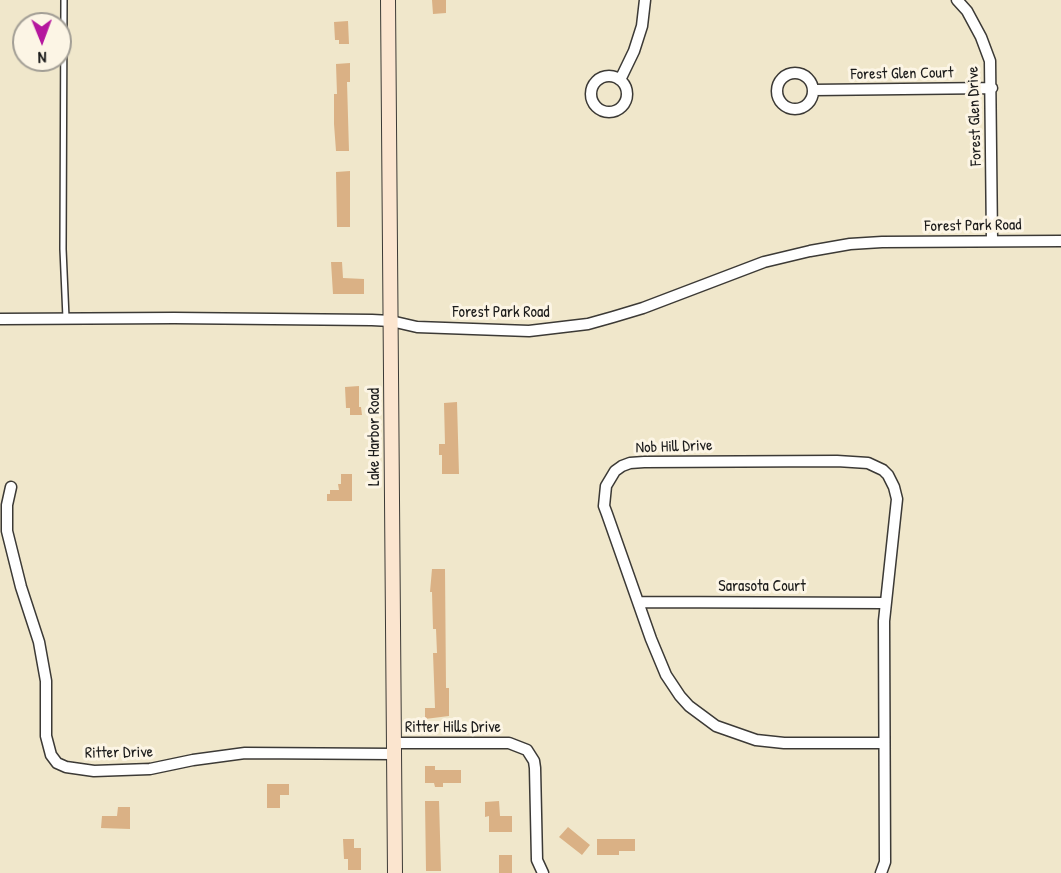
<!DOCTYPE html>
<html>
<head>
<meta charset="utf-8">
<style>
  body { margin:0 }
  #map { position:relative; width:1061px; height:873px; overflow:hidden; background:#f0e7cb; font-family:"Patrick Hand",sans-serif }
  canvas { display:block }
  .north { position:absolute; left:12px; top:12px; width:60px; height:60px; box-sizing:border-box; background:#fcf5e5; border:2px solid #a29e95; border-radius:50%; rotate:179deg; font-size:16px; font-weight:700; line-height:24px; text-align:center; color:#1c1c1c }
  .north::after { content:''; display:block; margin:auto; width:21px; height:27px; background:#b5179e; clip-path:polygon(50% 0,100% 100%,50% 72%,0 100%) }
</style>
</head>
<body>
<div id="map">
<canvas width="1061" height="873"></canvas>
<div class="north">N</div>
</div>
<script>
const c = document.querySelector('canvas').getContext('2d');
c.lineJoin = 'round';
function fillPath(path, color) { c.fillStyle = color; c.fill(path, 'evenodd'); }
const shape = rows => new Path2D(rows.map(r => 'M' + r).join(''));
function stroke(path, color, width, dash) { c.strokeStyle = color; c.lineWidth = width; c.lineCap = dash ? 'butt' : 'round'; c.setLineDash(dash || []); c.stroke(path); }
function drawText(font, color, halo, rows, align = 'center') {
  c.font = font + ' "Patrick Hand",sans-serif'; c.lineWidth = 6; c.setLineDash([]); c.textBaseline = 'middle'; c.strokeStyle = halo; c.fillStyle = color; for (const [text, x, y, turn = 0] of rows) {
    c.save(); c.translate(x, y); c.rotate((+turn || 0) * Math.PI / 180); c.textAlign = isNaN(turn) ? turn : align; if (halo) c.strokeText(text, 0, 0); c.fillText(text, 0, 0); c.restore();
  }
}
fillPath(shape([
  [432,0,446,0,446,13,433,14],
  [348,21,349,44,339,44,339,40,335,40,334,22],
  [350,63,350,82,347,82,349,151,336,151,334,124,334,94,337,94,336,64],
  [350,171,350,227,337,227,336,172],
  [331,262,342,262,343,278,364,279,364,294,333,294],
  [359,386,359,407,361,407,362,415,350,415,350,408,346,408,345,387],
  [457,402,459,474,442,474,442,455,439,455,439,444,445,444,444,403],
  [341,474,352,474,352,501,327,501,327,494,330,494,330,490,339,490,338,484,341,484],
  [432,569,445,569,446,688,449,688,449,716,425,719,425,708,435,708,433,653,437,653,436,629,433,629,432,592,430,592],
  [425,766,435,766,435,770,461,770,461,783,443,783,443,787,435,787,434,783,425,783],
  [267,784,289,784,289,795,280,795,280,808,267,808],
  [425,801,439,801,441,871,426,871],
  [499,801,500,816,512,816,512,832,489,832,489,816,485,817,485,802],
  [118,807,130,807,130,829,101,828,102,816,117,816],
  [568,827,590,845,582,855,559,837],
  [343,839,354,839,354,848,361,848,361,870,348,870,348,859,344,859],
  [597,839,635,839,635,851,619,851,619,855,597,855],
  [499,855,512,855,512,873,499,873]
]), '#dab185');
const lane = shape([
  [64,0,63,249,66,318]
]);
const street = shape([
  [957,0,967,11,981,37,990,61,992,241],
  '777 91a18 18 0 1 1 36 0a18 18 0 1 1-36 0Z',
  '591 94a18 18 0 1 1 36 0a18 18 0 1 1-36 0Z',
  [620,80,634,51,642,26,645,0],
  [813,90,992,88],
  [0,319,174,318,372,320,391,321,417,327,529,331,588,324,613,317,643,308,764,262,810,251,850,244,882,242,1061,241],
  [11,487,7,505,7,531,21,587,39,642,46,681,46,736,51,755,57,763,66,767,94,771,150,769,193,760,245,753,394,754],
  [639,602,885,603],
  [394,743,509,743,527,750,534,761,535,768,537,860,543,873],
  [881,873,885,862,884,621,897,499,894,487,888,475,883,470,868,463,837,461,644,462,630,463,622,466,615,471,606,486,604,506,607,514,651,639,666,675,680,696,689,706,716,726,756,740,784,743,884,743]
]);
const secondary = shape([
  [388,0,395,873]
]);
stroke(lane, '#3c3a36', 8);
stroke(street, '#3c3a36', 13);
stroke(secondary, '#3c3a36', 16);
stroke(lane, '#fff', 5);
stroke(street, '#fff', 10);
stroke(secondary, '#fbe5cf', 14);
drawText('16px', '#1c1c1c', '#fcf5e5', [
  ["Forest Glen Court",902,74,-1],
  ["Forest Glen Drive",975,116,-92],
  ["Forest Park Road",973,226,-1],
  ["Forest Park Road",501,313],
  ["Lake Harbor Road",375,437,-90],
  ["Nob Hill Drive",674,447,-2],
  ["Sarasota Court",762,587],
  ["Ritter Hills Drive",453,728],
  ["Ritter Drive",119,753,-1]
]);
</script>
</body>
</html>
